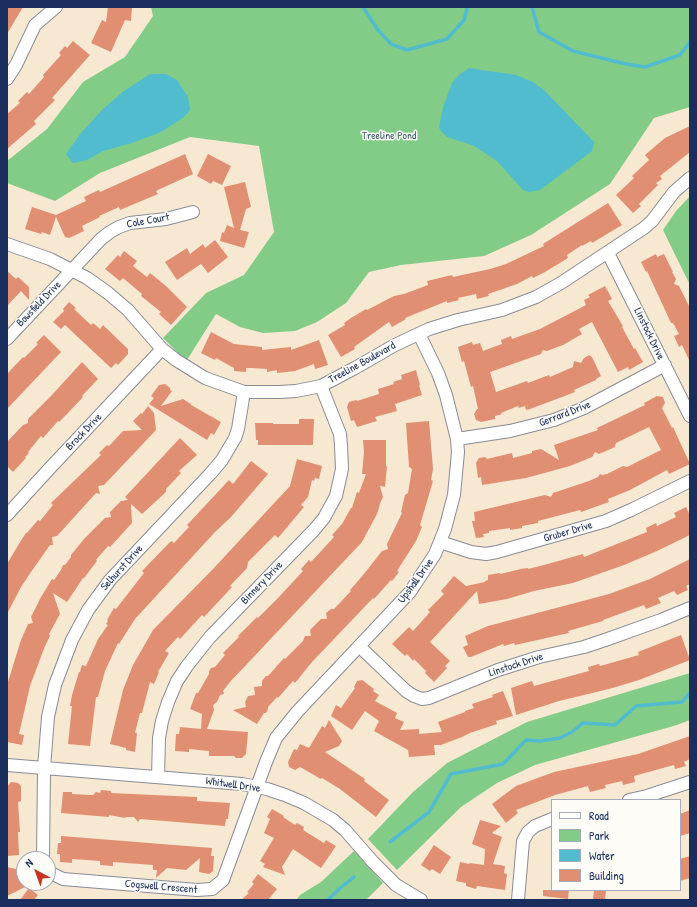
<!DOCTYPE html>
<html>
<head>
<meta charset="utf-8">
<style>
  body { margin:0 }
  #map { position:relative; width:697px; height:907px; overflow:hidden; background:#f6e8d1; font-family:"Patrick Hand",sans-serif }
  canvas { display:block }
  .frame { position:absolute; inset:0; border:8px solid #1b2f5e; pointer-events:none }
  .legend { position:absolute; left:551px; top:799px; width:130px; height:92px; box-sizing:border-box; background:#fdfcf7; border:1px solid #a3aaba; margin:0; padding:5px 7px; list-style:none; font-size:12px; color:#1b2f5e }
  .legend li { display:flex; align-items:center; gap:8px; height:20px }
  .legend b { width:20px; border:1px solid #a3aaba }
  .north { position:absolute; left:16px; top:851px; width:40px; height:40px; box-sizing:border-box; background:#fdfcf7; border:1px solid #a3aaba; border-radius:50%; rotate:319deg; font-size:11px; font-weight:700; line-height:16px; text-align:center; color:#1b2f5e }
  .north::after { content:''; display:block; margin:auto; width:14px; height:18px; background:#c8321e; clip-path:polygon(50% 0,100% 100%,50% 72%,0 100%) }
</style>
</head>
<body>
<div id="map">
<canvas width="697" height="907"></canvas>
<div class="frame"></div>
<ul class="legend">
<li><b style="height:5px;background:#fff"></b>Road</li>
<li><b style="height:11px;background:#83cc88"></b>Park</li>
<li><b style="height:11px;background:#51bcce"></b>Water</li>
<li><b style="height:11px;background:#e18f73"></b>Building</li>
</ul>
<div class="north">N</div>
</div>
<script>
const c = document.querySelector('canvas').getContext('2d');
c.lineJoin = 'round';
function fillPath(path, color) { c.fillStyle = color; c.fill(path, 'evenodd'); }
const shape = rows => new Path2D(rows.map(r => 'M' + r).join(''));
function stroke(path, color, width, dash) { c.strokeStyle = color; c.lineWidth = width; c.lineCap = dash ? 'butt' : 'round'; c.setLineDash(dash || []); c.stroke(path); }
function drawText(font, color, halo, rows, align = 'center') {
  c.font = font + ' "Patrick Hand",sans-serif'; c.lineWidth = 3; c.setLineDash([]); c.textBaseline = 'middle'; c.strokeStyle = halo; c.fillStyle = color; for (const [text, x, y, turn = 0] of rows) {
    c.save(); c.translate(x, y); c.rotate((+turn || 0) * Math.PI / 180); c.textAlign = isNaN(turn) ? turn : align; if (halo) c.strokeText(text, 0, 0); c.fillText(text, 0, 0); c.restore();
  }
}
fillPath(shape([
  [151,7,690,7,690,107,654,118,610,184,531,235,484,256,401,265,369,272,346,303,317,322,295,331,263,333,240,327,216,314,187,360,181,356,163,338,206,293,244,275,274,232,259,146,190,137,100,173,55,201,7,183,7,161,47,129,83,82,125,57,153,16],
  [690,196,690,285,663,230,676,211],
  [690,673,690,720,677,725,535,765,497,783,461,807,397,870,368,839,413,792,447,763,527,722],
  [354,851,383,883,366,900,296,900,300,895,321,882]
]), '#83cc88');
fillPath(shape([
  [469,68,516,75,531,81,544,90,594,142,592,151,540,190,529,192,523,190,497,161,474,146,447,137,440,130,439,127,443,107,452,83,460,74],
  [150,74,166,74,177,80,188,97,190,110,184,117,161,132,132,143,103,151,87,160,73,163,66,154,81,133,103,109,124,91]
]), '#51bcce');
stroke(shape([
  [363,7,378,30,391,44,407,50,447,39,464,20,467,9,466,7],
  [532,7,539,32,573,51,626,64,645,67,680,55,690,42],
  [390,842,429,812,451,774,503,764,526,740,540,741,560,738,572,732,583,723,615,725,636,706,682,702,690,693],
  [328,900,339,889,354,877]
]), '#51bcce', 3.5);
fillPath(shape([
  [7,7,23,7,7,34],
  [108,7,132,7,131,21,125,20,111,52,91,43,102,20,106,22],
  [73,41,90,55,52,98,55,100,34,121,36,124,7,149,7,114,20,103,18,101,27,92,29,94,44,77,43,75,61,55,59,53,65,46,67,48],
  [690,126,690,152,660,176,662,179,656,183,658,185,639,204,641,206,633,213,616,195,634,178,632,176,649,160,645,155,665,138],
  [185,154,193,174,160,189,156,191,158,194,120,210,119,207,99,216,100,217,82,226,84,231,69,238,65,237,56,217,50,235,42,232,41,234,25,229,32,207,56,215,86,201,84,197,99,190,100,192],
  [208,154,231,166,222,185,213,181,211,184,197,176],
  [245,182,251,207,246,209,240,230,249,232,244,248,220,241,222,232,224,233,227,225,234,228,224,187],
  [608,203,622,225,592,243,591,241,582,246,582,245,567,255,568,258,545,272,533,278,532,276,517,284,488,294,489,296,477,299,476,294,458,298,459,300,447,303,447,301,405,318,406,319,392,327,389,322,354,347,355,349,341,357,328,335,345,325,344,323,351,318,366,309,367,310,394,296,404,294,428,285,427,281,452,275,453,277,490,269,506,264,544,246,543,244],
  [215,240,228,257,208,273,201,264,177,280,165,262,187,248,190,254,203,244,205,248],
  [124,251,137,261,133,266,147,277,150,273,166,286,187,307,171,325,159,314,161,312,141,296,142,294,123,278,120,281,105,269,118,255,120,257],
  [656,254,657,257,664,254,673,272,672,272,676,279,674,284,679,286,690,308,690,362,682,345,679,347,674,336,679,334,673,323,671,323,647,271,646,272,641,262],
  [7,271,16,279,18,277,29,287,29,300,21,291,7,306],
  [605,286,612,299,608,301,623,326,622,327,634,349,635,348,643,362,629,370,628,367,618,372,592,322,579,329,582,334,563,345,547,351,543,350,541,354,490,372,496,392,527,381,528,383,549,375,550,377,573,367,574,361,581,363,584,358,589,355,592,357,601,376,596,379,596,380,574,390,575,392,570,394,530,409,526,410,525,406,519,408,518,406,501,413,502,414,495,416,495,419,481,422,476,420,474,414,477,409,478,409,475,395,473,386,471,387,464,361,462,362,458,347,472,342,473,345,480,343,483,351,502,344,501,340,511,336,512,339,540,329,586,305,584,300,590,297,588,295],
  [69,302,76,308,74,309,91,325,93,323,100,329,103,325,128,349,128,354,118,365,116,363,111,368,65,325,61,329,53,322,64,311,63,309],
  [211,332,234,344,262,347,262,350,291,347,291,350,319,340,328,365,315,369,314,364,295,371,277,373,277,370,267,372,267,369,251,368,246,368,246,372,234,371,234,368,216,358,215,360,201,353],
  [44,335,61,352,7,409,7,374,23,357,24,358,38,344,36,343],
  [82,362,98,379,82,396,83,397,67,414,59,422,58,421,43,438,41,436,28,452,29,453,25,457,26,458,13,472,7,466,7,442,23,425,28,423,28,419,51,396],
  [416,370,420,385,419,385,422,395,395,404,397,411,375,417,377,421,357,427,354,420,351,421,347,407,349,402,356,400,357,401,379,394,378,389,394,384,393,382,402,379,401,375],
  [165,384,170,388,170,390,172,391,161,406,183,399,191,404,191,405,221,422,214,435,211,433,207,440,149,404,154,398,151,396,159,385],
  [657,396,663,397,665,403,662,408,672,428,673,427,690,464,669,474,667,470,630,490,608,499,609,502,581,512,580,510,538,521,538,523,522,526,522,528,510,530,510,528,489,531,489,533,483,534,484,537,476,538,472,521,475,521,474,512,545,495,551,497,553,493,589,481,598,477,600,474,602,475,607,474,623,466,627,467,661,450,649,427,616,443,615,447,599,454,595,452,592,457,570,466,526,478,482,485,481,477,478,478,476,463,479,458,485,457,487,459,512,453,513,458,532,453,532,451,541,449,559,460,554,445,598,430,597,428,645,405,644,403],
  [148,406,154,413,156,430,104,485,98,486,100,494,96,493,57,536,52,537,53,545,50,545,31,572,21,587,7,614,7,564,20,542,26,533,27,533,38,520,40,521,53,505,51,503,101,455,99,453,107,445,109,446,123,431,142,430,133,421,141,413,142,414],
  [299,419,314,419,313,445,258,445,258,440,256,440,255,423,273,423,273,424,299,424],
  [429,421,433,469,431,480,433,481,420,525,422,527,416,541,397,571,399,572,392,581,391,580,374,599,373,598,312,662,295,683,293,681,278,698,277,697,268,707,268,709,266,713,264,713,257,724,233,710,246,707,245,702,248,696,255,695,254,687,262,686,262,681,266,676,268,676,284,658,285,659,303,641,305,636,311,636,310,630,321,619,327,619,326,613,331,609,334,609,351,591,350,590,364,574,382,551,388,549,387,544,402,513,401,512,405,495,408,493,412,469,409,467,406,423],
  [180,438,197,455,179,471,181,473,166,489,166,492,142,514,131,504,132,523,110,547,108,546,96,560,97,561,84,578,83,578,67,602,53,593,60,614,49,634,50,636,45,646,30,686,19,734,24,735,22,745,7,742,7,685,21,640,28,624,33,623,31,617,41,597,52,579,54,580,61,570,63,565,65,565,71,557,71,555,84,539,105,518,111,517,110,512,121,501,128,500,125,497],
  [363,440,386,440,386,466,387,466,385,487,380,486,383,497,381,501,377,514,362,542,230,682,223,691,224,694,220,695,217,702,213,705,214,710,207,729,248,732,246,754,242,758,236,758,234,756,209,756,209,751,189,749,189,752,175,751,176,734,179,734,180,727,201,729,202,714,190,709,196,693,198,693,209,674,209,671,211,668,215,667,225,655,223,653,239,637,238,636,257,617,258,618,279,597,303,571,301,569,309,560,311,562,334,537,332,535,342,524,351,508,352,508,357,492,359,493,366,474,362,474,364,452],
  [297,459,322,466,319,479,315,478,314,481,312,480,308,497,301,505,304,507,278,538,275,535,248,562,247,568,230,586,232,587,204,617,202,615,180,639,178,637,165,651,169,653,158,672,159,672,154,684,150,682,142,713,140,713,135,733,137,733,135,752,126,750,126,748,110,744,123,690,133,665,153,630,213,569,290,486],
  [251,461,268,474,231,517,215,532,135,619,119,644,118,643,105,671,98,697,96,697,90,746,68,744,72,706,70,706,72,695,79,672,80,672,82,665,86,666,98,639,108,625,106,624,108,621,107,620,114,608,116,609,144,573,142,571,171,541,174,543,189,527,187,525,229,480,233,484],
  [686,507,690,515,690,535,657,551,624,565,573,583,534,591,507,599,479,604,477,591,430,642,450,661,445,666,447,668,434,682,425,673,426,671,414,659,413,661,407,654,405,656,392,644,409,627,413,631,430,612,428,610,444,594,441,591,454,576,466,586,485,582,485,581,488,580,488,575,500,573,500,574,521,569,528,568,528,569,544,565,583,554,584,557,647,532,646,528,656,523,657,526,676,517,674,513],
  [690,559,690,584,686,586,688,590,677,595,674,591,658,598,661,603,646,609,644,605,603,620,603,621,568,631,569,633,515,645,514,643,504,646,503,644,471,657,468,657,463,647,468,645,465,636,488,626,609,594,650,579],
  [681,635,690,660,639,680,609,689,559,701,516,715,511,688,532,681,534,686,585,672,589,671,588,667,599,664,600,666,639,655,638,652],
  [362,680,374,689,373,691,379,695,375,701,397,713,395,718,404,722,400,730,419,729,419,734,442,732,438,722,465,712,465,711,474,708,472,704,493,697,492,695,503,691,513,716,496,721,497,724,470,733,462,737,441,745,434,745,435,755,409,757,408,750,374,731,379,721,365,711,352,730,331,716,336,705,341,708,355,688,354,687,357,681],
  [329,720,342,741,339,746,325,752,365,779,364,781,389,800,376,817,340,789,322,778,321,779,300,767,295,770,289,767,288,762,294,749,297,750,300,744,309,748,322,726,325,728],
  [690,736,690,759,684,762,686,766,675,769,674,765,634,776,635,782,623,785,622,781,605,785,606,788,590,792,588,786,555,795,516,810,518,813,506,823,492,804,516,786,554,772,638,754],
  [11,782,18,783,21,786,21,801,18,802,20,832,18,832,19,855,7,856,7,787],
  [101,790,111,791,111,793,197,797,197,801,230,803,228,819,226,819,225,826,140,819,138,822,134,817,126,817,125,818,109,815,109,817,61,813,63,792,72,792,72,794,90,795,93,795,96,792,100,793],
  [272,809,279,813,284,816,283,817,295,825,297,823,304,827,303,830,324,843,326,840,336,846,321,868,293,849,282,867,285,875,263,867,265,864,260,861,274,838,264,833,270,819,267,817],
  [690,810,690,833,680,836,680,814],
  [480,820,501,826,492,833,502,837,493,864,505,866,504,873,507,874,505,890,477,886,476,889,466,886,466,883,456,881,460,862,469,864,470,863,484,865,485,849,472,844],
  [61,836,212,848,211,856,214,856,213,871,209,874,199,872,200,858,186,870,167,868,156,878,157,870,153,870,153,865,113,862,113,866,100,865,100,861,72,859,72,863,60,862,60,854,57,854,58,843,61,843],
  [434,845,451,857,440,874,432,869,430,871,421,865],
  [690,856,690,878,680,881,680,859],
  [7,867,16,869,24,883,27,886,7,896],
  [258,874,277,889,268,900,241,900,249,893,247,892,254,884,252,882],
  [29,888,38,895,34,900,20,900],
  [543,890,569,890,568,899,543,896],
  [594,890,606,890,605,900,593,900]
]), '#e18f73');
const minor = shape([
  [7,79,16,65,35,25,56,7],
  [7,244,50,259,87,278,108,293,128,310,162,349,176,360,205,378,244,392,280,392,296,391,321,386,355,368,395,345,429,329,458,320,502,310,536,297,561,283,644,228,652,221,674,192,690,178],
  [608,253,690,416],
  [7,339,101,239,110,232,119,227,130,223,166,219,193,212],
  [457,439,510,431,554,420,584,408,665,365],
  [7,515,50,468,162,349],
  [440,542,471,552,486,554,497,552,606,521,631,510,690,481],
  [359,646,406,691,414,696,422,699,429,698,498,670,539,657,584,647,605,640,661,620,690,608],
  [7,765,242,784,267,789,285,795,304,803,333,820,345,830,373,862,396,885,421,900],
  [158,777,159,738,162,721,168,702,177,681,187,666,210,637,314,530,324,518,336,496,342,469,341,445,340,434,321,386],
  [629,800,647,796,690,782],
  [43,859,44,768,48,717,55,685,72,640,88,610,110,580,211,473,222,460,235,438,238,429,244,392],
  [48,870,51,873,63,879,197,890,212,889,223,880,266,762,276,738,297,712,410,592,435,554,445,529,454,495,458,452,457,439,446,395,438,373,419,334],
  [518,900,523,841,528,832,535,826,552,819]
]);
stroke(minor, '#888c98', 14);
stroke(minor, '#fff', 12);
drawText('11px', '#3a5e6b', '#fdfcf7', [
  ["Treeline Pond",389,136]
]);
drawText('11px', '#1b2f5e', '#fdfcf7', [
  ["Cole Court",148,221,-10],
  ["Bowsfield Drive",39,304,-46],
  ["Linstock Drive",649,334,64],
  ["Treeline Boulevard",362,363,-29],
  ["Gerrard Drive",565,414,-21],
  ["Brock Drive",84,432,-46],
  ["Gruber Drive",568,532,-16],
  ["Selhurst Drive",122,568,-48],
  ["Upshall Drive",416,581,-54],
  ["Binnery Drive",262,583,-46],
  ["Linstock Drive",516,665,-18],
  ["Whitwell Drive",233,785,8],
  ["Cogswell Crescent",161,887,5]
]);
</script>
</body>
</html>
